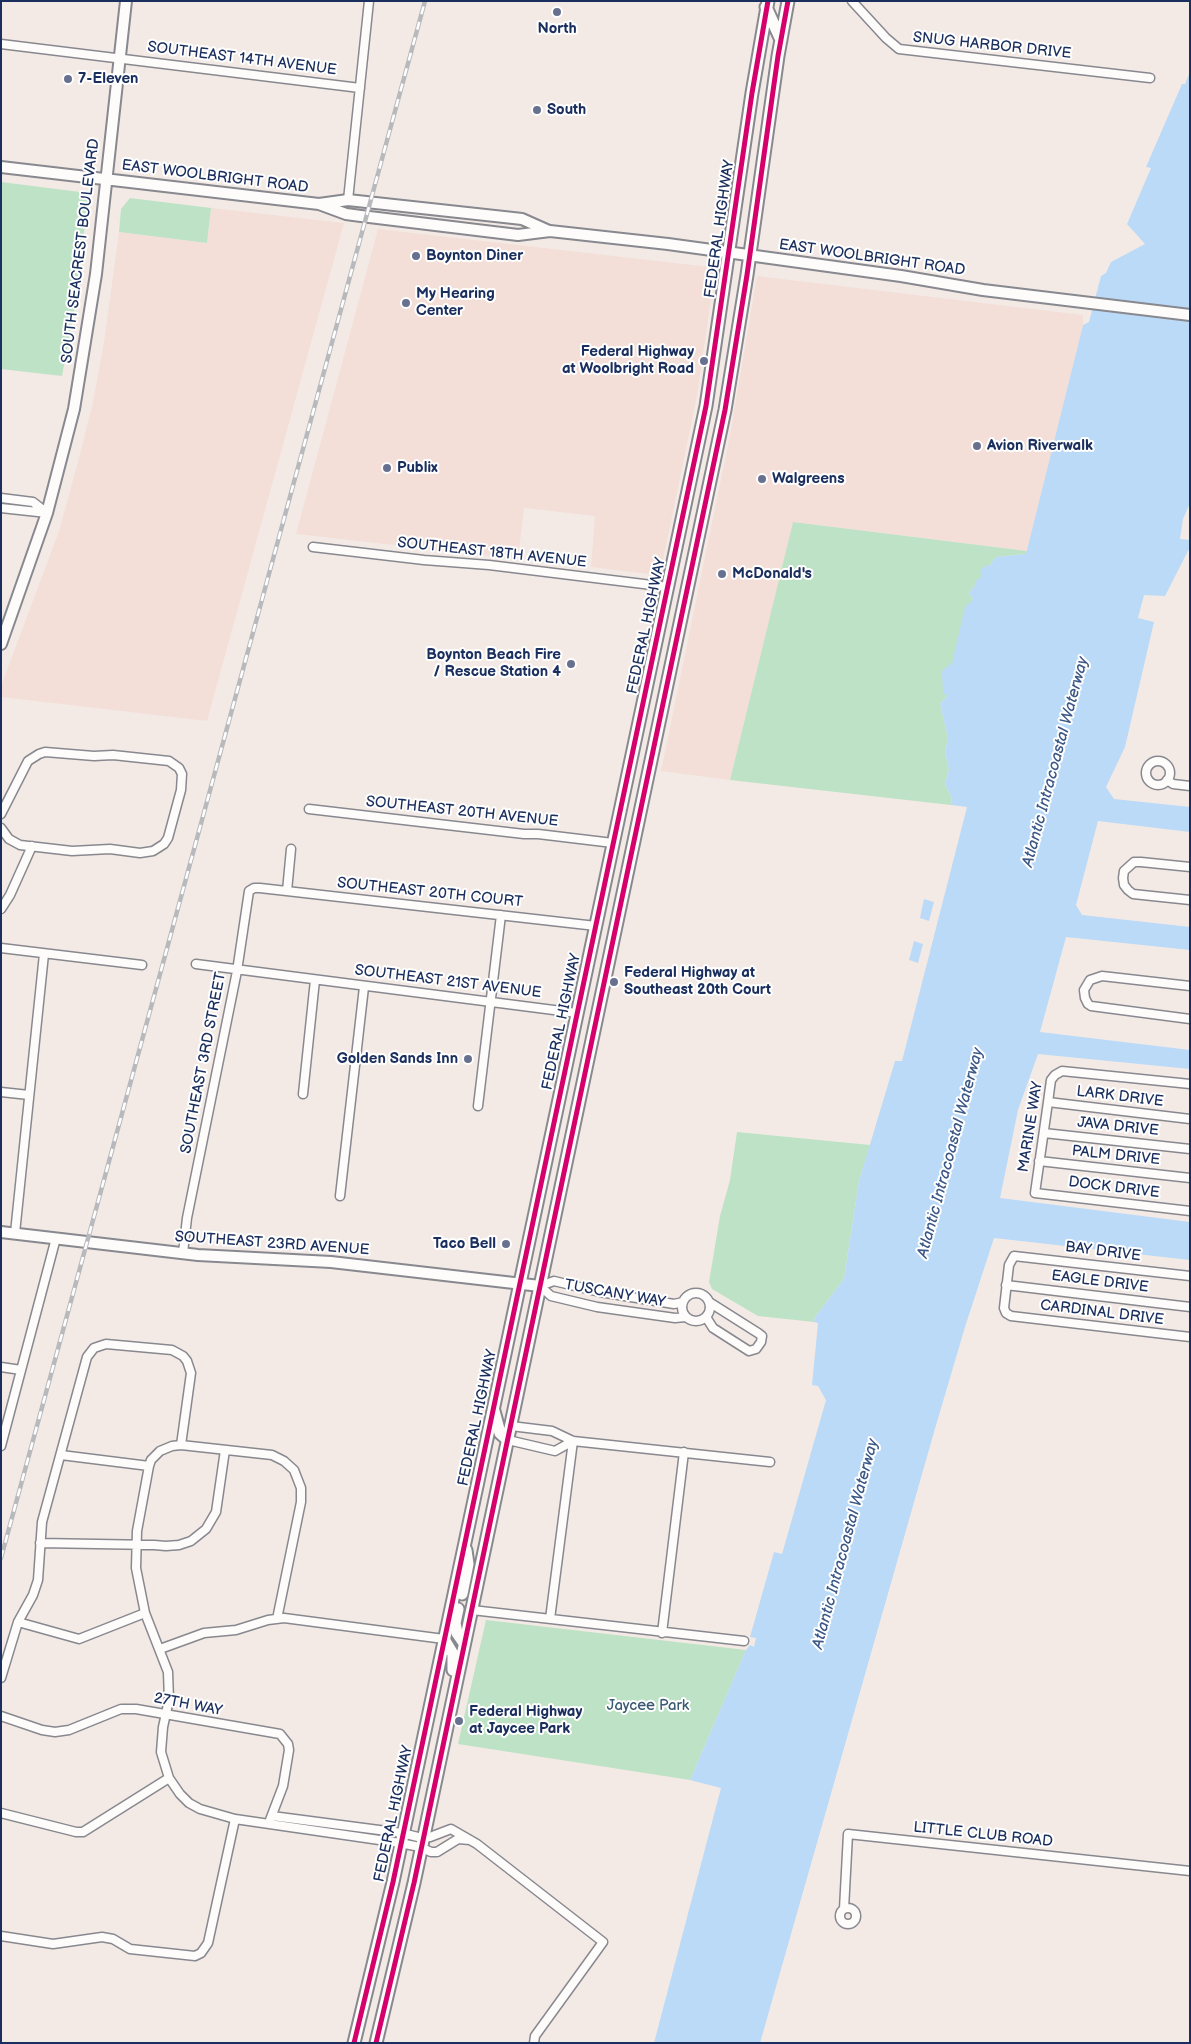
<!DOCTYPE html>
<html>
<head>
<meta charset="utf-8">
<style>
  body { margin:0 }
  #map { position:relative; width:1191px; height:2044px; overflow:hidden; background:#f3eae6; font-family:"Balsamiq Sans",sans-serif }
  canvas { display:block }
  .frame { position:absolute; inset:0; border:2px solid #1b2f5e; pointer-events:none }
</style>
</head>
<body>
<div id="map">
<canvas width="1191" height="2044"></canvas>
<div class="frame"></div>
</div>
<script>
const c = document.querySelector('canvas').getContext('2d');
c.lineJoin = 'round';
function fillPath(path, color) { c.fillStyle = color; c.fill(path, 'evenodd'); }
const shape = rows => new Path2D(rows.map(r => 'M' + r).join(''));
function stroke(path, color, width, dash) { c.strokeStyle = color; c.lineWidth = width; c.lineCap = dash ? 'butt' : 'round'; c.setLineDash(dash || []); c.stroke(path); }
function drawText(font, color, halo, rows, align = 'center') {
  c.font = font + ' "Balsamiq Sans",sans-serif'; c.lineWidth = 4; c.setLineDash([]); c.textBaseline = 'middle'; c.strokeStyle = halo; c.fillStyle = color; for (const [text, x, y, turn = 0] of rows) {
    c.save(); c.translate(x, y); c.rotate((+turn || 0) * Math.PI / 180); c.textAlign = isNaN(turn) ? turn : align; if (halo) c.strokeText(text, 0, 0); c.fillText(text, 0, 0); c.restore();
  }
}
fillPath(shape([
  [211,208,344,223,207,721,1,697,1,686,59,531,78,462,93,402,104,342,119,232,207,243],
  [378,229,710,267,715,271,697,396,661,570,657,575,591,567,595,516,524,508,518,559,296,534],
  [757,276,1083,315,1083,325,1027,551,793,522,730,780,661,771,730,435]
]), '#f3dfd8');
fillPath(shape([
  [1,182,88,193,78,292,62,376,1,369],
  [130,198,211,208,207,243,119,232,121,209],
  [793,522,1027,551,1026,554,996,557,969,593,973,600,952,663,948,695,940,704,948,738,945,752,949,770,945,784,952,798,951,805,730,780],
  [737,1132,870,1145,859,1181,844,1279,815,1317,814,1322,758,1316,712,1289,709,1282,720,1216,730,1180],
  [486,1620,746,1650,690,1780,458,1744]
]), '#bee2c5');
fillPath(shape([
  [1190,72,1190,503,1183,519,1180,539,1190,540,1190,547,1165,596,1144,595,1138,618,1154,622,1125,747,1106,787,1114,799,1190,807,1190,832,1098,821,1076,905,1082,915,1190,927,1190,950,1066,937,1040,1032,1190,1050,1190,1069,1038,1054,1018,1110,1000,1198,1190,1222,1190,1260,994,1238,965,1327,934,1432,760,2043,654,2043,721,1788,690,1780,746,1650,750,1645,754,1647,756,1638,750,1637,774,1552,782,1554,826,1400,818,1386,812,1385,818,1323,814,1322,815,1317,844,1279,859,1181,895,1061,902,1061,967,807,951,805,952,798,945,784,949,770,945,752,948,738,940,704,948,695,943,694,942,671,952,663,965,607,973,600,969,593,975,585,975,582,982,576,980,571,985,566,990,565,996,557,1026,554,1083,325,1089,322,1101,276,1106,273,1111,262,1145,244,1127,224,1151,168,1146,167,1182,84,1185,84],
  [924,899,934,902,929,921,920,918],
  [914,941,923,944,918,963,909,960]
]), '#badaf7');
const street = shape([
  [852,1,886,38,899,49,1150,78],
  [1,44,360,88],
  [348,200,369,1],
  [1,498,33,502,47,513],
  [1,508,47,513],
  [313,547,424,560,489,565,668,587],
  '1146 773a12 12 0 1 1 24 0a12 12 0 1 1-24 0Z',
  [1167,780,1173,784,1190,786],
  [309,809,524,834,538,834,613,843],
  [1,814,28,761,39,754,45,752,94,756,113,755,169,761,179,768,182,774,181,790,168,838,164,844,153,851,140,853,110,849,72,851,20,845,9,839,1,828],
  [1190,867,1141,862,1134,862,1124,871,1123,878,1124,885,1128,890,1133,894,1190,900],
  [287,891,291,849],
  [1,909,10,895,32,846],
  [1,948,142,965],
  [196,964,577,1013],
  [1190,986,1102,976,1090,980,1084,990,1085,998,1088,1004,1091,1006,1190,1019],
  [1190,1084,1062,1071,1055,1075,1051,1080,1048,1102,1035,1193,1190,1211],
  [1,1092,29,1095],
  [303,1094,315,980],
  [1048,1102,1190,1119],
  [478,1106,501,915],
  [1044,1133,1190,1149],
  [1039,1161,1190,1178],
  [340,1196,364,987],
  [15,1233,44,954],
  [183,1253,187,1218,237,971,249,891,254,888,260,888,596,926],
  [1190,1276,1014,1256,1009,1265,1004,1308,1006,1313,1011,1316,1190,1337],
  [1006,1285,1190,1307],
  '682 1307a14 14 0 1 1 28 0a14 14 0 1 1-28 0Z',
  [683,1302,674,1304,600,1292,554,1281,540,1286,551,1296,597,1307,675,1318,686,1317],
  [706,1317,713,1328,749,1351,756,1349,761,1342,762,1336,758,1333,709,1302],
  [1,1367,21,1370],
  [511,1426,552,1431,573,1441,770,1462],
  [508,1440,555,1451,573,1441],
  [1,1446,56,1238],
  [61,1455,149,1466],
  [40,1543,154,1545,166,1546,179,1545,191,1541,206,1529,216,1512,225,1450],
  [472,1610,744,1641],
  [277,1619,301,1502,301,1488,294,1470,284,1461,272,1455,181,1445,172,1446,160,1451,151,1460,149,1466,137,1531,136,1568,145,1613,168,1672,169,1700,163,1727,161,1752,169,1778,180,1794,189,1803,200,1809,235,1819,400,1843,420,1847,431,1852,437,1852,458,1839,470,1840],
  [550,1619,573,1441],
  [18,1622,79,1639,145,1613],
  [662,1633,684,1452],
  [160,1649,204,1633,236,1630,268,1620,284,1618,444,1639],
  [1,1678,18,1622,33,1595,38,1580,42,1522,87,1357,94,1348,106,1344,172,1350,183,1356,187,1361,191,1373,181,1445],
  [1,1716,42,1730,55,1732,69,1730,121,1709,136,1709,280,1734,288,1744,289,1750,283,1786,270,1820],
  [1,1813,76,1832,83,1832,169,1778],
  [272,1816,402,1833,422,1838,430,1837,451,1829,477,1844,603,1942,535,2036,534,2043],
  '840 1916a8 8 0 1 1 16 0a8 8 0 1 1-16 0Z',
  [844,1909,848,1834,1190,1871],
  [1,1936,53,1944,102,1937,113,1939,130,1949,195,1956,201,1953,208,1943,235,1819]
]);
const secondary = shape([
  [1,167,319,204,348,200,504,217,522,219,549,231],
  [319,204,346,214,361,216,518,235,550,231,668,244,901,276,983,290,1190,315],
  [1,644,47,513,74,409,96,274,126,1],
  [1,1232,198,1255,331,1262,540,1286]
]);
const primary = shape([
  [766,7,781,40],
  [494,1411,500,1433,508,1440],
  [462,1594,468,1564,466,1550],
  [458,1609,455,1623,457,1633,464,1643],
  [444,1639,453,1654,453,1670],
  [354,2043,393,1882,706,406,752,93,768,1],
  [376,2043,414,1883,725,410,747,275,778,56,788,1]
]);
stroke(street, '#88888f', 11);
stroke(secondary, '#88888f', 14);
stroke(primary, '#88888f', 15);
stroke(street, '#fdfcfb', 8);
stroke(secondary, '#fdfcfb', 10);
stroke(primary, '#fdfcfb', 11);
const rail = shape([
  [1,1558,425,1]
]);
stroke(rail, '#b8b9bd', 4.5);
stroke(rail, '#fff', 2.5, [8]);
stroke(shape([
  [354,2043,393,1882,706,406,752,93,768,1],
  [376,2043,414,1883,725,410,747,275,778,56,788,1]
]), '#d6006c', 5);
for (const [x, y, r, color] of [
  [557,12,5,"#67708e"],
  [68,79,5,"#67708e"],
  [537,110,5,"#67708e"],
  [416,256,5,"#67708e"],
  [406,303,5,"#67708e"],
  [704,361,5,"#67708e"],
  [977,446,5,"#67708e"],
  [387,468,5,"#67708e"],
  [762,479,5,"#67708e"],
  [722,574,5,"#67708e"],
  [571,664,5,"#67708e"],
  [614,982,5,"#67708e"],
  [468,1059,5,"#67708e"],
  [506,1244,5,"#67708e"],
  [459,1721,5,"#67708e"]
]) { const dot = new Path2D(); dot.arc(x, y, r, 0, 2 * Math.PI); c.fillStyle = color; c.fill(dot); stroke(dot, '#fff', 2); }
drawText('bold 15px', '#1b2f5e', '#fff', [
  ["North",557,29,"center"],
  ["7-Eleven",78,79],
  ["South",547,110],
  ["Boynton Diner",426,256],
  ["My Hearing",416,294],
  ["Center",416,311],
  ["Federal Highway",694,352,"right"],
  ["at Woolbright Road",694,369,"right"],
  ["Avion Riverwalk",987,446],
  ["Publix",397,468],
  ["Walgreens",772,479],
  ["McDonald's",732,574],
  ["Boynton Beach Fire",561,655,"right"],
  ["/ Rescue Station 4",561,672,"right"],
  ["Federal Highway at",624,973],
  ["Southeast 20th Court",624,990],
  ["Golden Sands Inn",458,1059,"right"],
  ["Taco Bell",496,1244,"right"],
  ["Federal Highway",469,1712],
  ["at Jaycee Park",469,1729]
], 'left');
drawText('15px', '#1b2f5e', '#fff', [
  ["SNUG HARBOR DRIVE",992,46,6],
  ["SOUTHEAST 14TH AVENUE",242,59,7],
  ["EAST WOOLBRIGHT ROAD",215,177,7],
  ["FEDERAL HIGHWAY",720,229,-82],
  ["SOUTH SEACREST BOULEVARD",81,251,-83],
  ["EAST WOOLBRIGHT ROAD",872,258,8],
  ["SOUTHEAST 18TH AVENUE",492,553,6],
  ["FEDERAL HIGHWAY",647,626,-78],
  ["SOUTHEAST 20TH AVENUE",462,812,6],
  ["SOUTHEAST 20TH COURT",430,893,6],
  ["SOUTHEAST 21ST AVENUE",448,982,7],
  ["FEDERAL HIGHWAY",562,1022,-78],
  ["SOUTHEAST 3RD STREET",204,1063,-79],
  ["LARK DRIVE",1120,1097,7],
  ["MARINE WAY",1031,1127,-81],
  ["JAVA DRIVE",1118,1127,6],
  ["PALM DRIVE",1116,1156,6],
  ["DOCK DRIVE",1114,1188,7],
  ["SOUTHEAST 23RD AVENUE",272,1244,4],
  ["BAY DRIVE",1103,1252,7],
  ["EAGLE DRIVE",1100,1282,7],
  ["TUSCANY WAY",615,1294,10],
  ["CARDINAL DRIVE",1102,1313,7],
  ["FEDERAL HIGHWAY",478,1418,-78],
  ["27TH WAY",188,1705,11],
  ["FEDERAL HIGHWAY",394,1814,-78],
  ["LITTLE CLUB ROAD",983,1835,6]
]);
drawText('15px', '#395a71', '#fff', [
  ["Jaycee Park",648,1706]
]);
drawText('italic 16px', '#3c5886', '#fff', [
  ["Atlantic Intracoastal Waterway",1056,762,-75],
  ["Atlantic Intracoastal Waterway",951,1153,-75],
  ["Atlantic Intracoastal Waterway",846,1544,-75]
]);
</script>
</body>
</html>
